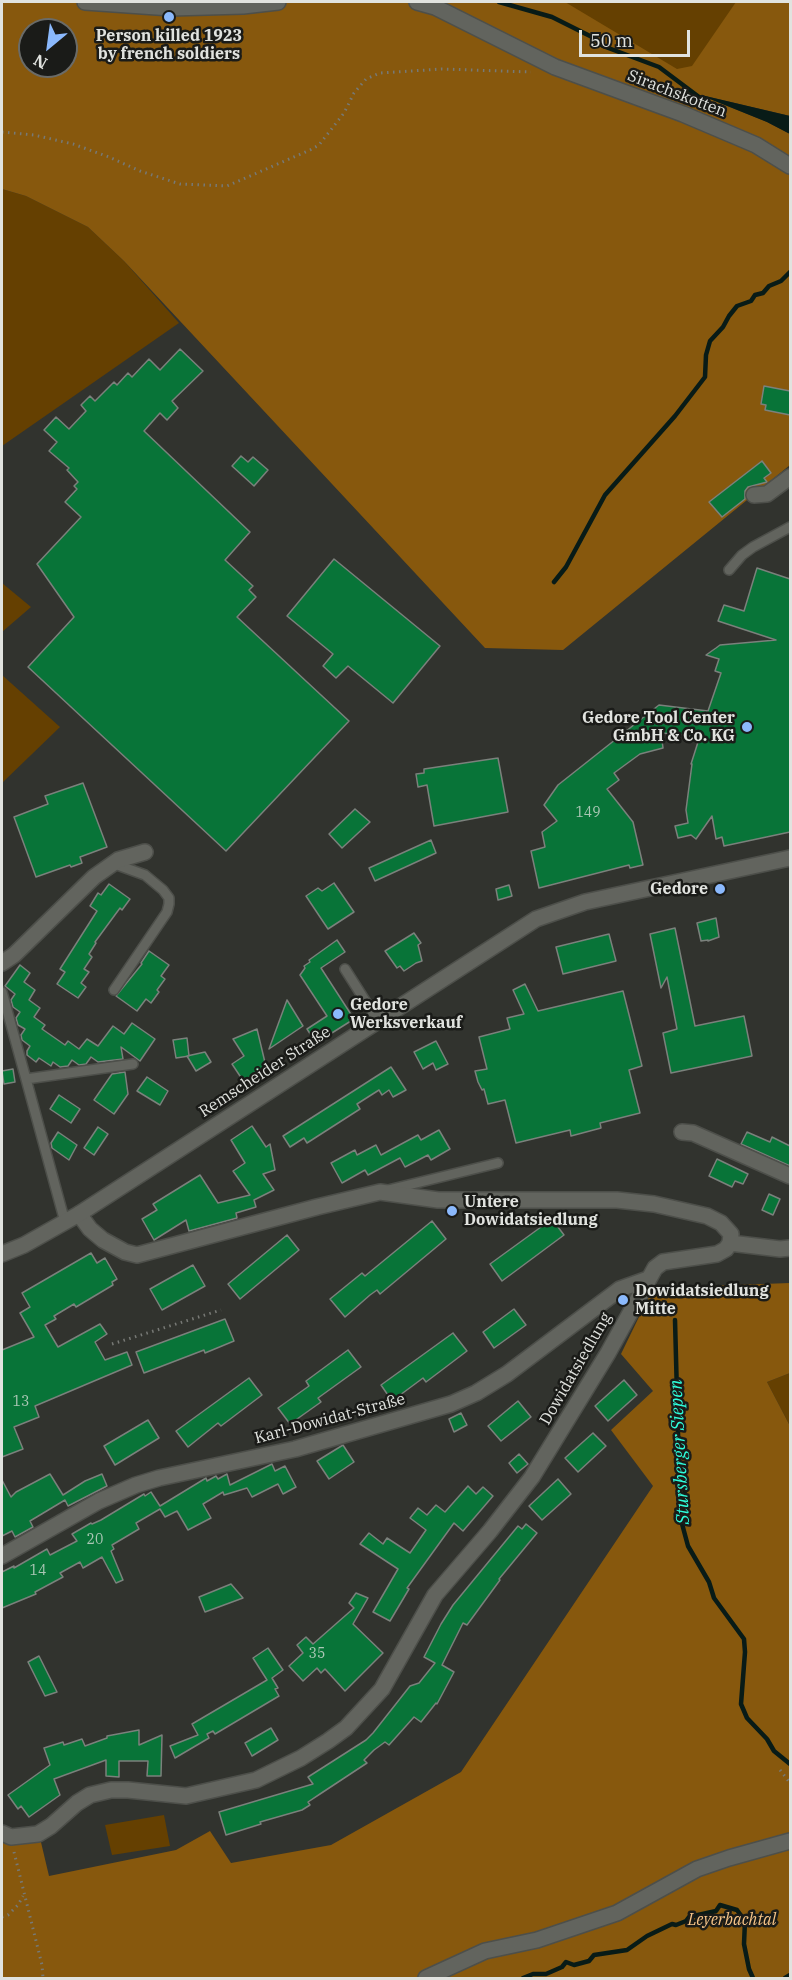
<!DOCTYPE html>
<html>
<head>
<meta charset="utf-8">
<style>
  body { margin:0 }
  #map { position:relative; width:792px; height:1980px; overflow:hidden; background:#31332e; font-family:"IBM Plex Serif",serif }
  canvas { display:block }
  .frame { position:absolute; inset:0; border:3px solid #e1e3df; pointer-events:none }
  .north { position:absolute; left:18px; top:18px; width:60px; height:60px; box-sizing:border-box; background:#1a1b18; border:2px solid #6a6b68; border-radius:50%; rotate:209deg; font-size:16px; font-weight:700; line-height:24px; text-align:center; color:#e1e3df }
  .north::after { content:''; display:block; margin:auto; width:21px; height:27px; background:#8bb9fc; clip-path:polygon(50% 0,100% 100%,50% 72%,0 100%) }
  .scale { position:absolute; left:579px; top:30px; width:111px; height:27px; box-sizing:border-box; border:3px solid #e1e3df; border-top:0; padding-left:8px; font-size:18px; line-height:21px; white-space:nowrap; color:#e1e3df; -webkit-text-stroke:4px #1a1b18; paint-order:stroke }
</style>
</head>
<body>
<div id="map">
<canvas width="792" height="1980"></canvas>
<div class="frame"></div>
<div class="north">N</div>
<div class="scale">50 m</div>
</div>
<script>
const c = document.querySelector('canvas').getContext('2d');
c.lineJoin = 'round';
function fillPath(path, color) { c.fillStyle = color; c.fill(path, 'evenodd'); }
const shape = rows => new Path2D(rows.map(r => 'M' + r).join(''));
function stroke(path, color, width, dash) { c.strokeStyle = color; c.lineWidth = width; c.lineCap = dash ? 'butt' : 'round'; c.setLineDash(dash || []); c.stroke(path); }
function drawText(font, color, halo, rows, align = 'center') {
  c.font = font + ' "IBM Plex Serif",serif'; c.lineWidth = 5; c.setLineDash([]); c.textBaseline = 'middle'; c.strokeStyle = halo; c.fillStyle = color; for (const [text, x, y, turn = 0] of rows) {
    c.save(); c.translate(x, y); c.rotate((+turn || 0) * Math.PI / 180); c.textAlign = isNaN(turn) ? turn : align; if (halo) c.strokeText(text, 0, 0); c.fillText(text, 0, 0); c.restore();
  }
}
fillPath(shape([
  [450,2,790,2,711,83],
  [2,189,26,196,88,227,124,261,179,323,2,446],
  [2,583,31,607,2,632],
  [2,675,60,727,2,783],
  [790,1373,790,1426,767,1382],
  [164,1815,170,1846,112,1855,105,1825]
]), '#654001');
fillPath(shape([
  [2,2,565,2,677,69,692,66,736,2,790,2,790,116,701,95,697,99,710,99,767,122,790,134,790,465,563,650,485,648,124,261,88,227,26,196,2,189],
  [30,30,66,30,66,66,30,66],
  [790,1283,790,1373,767,1382,790,1426,790,1978,2,1978,2,1841,40,1838,49,1876,176,1850,210,1831,231,1863,331,1845,461,1772,653,1486,611,1430,653,1391,621,1354,653,1288]
]), '#87580d');
fillPath(shape([
  [701,95,790,116,790,134,767,122,710,99,696,100]
]), '#081b17');
stroke(shape([
  [499,2,552,17,592,37,603,46,659,67,699,97],
  [554,582,566,567,605,495,675,416,705,377,706,355,710,341,723,327,729,316,737,306,751,301,755,295,763,293,769,286,781,281,790,272],
  [675,1320,679,1470,685,1489,681,1520,688,1546,709,1582,714,1598,744,1639,745,1652,741,1704,747,1718,767,1739,774,1751,790,1764],
  [523,1978,533,1974,546,1974,562,1967,566,1962,574,1965,589,1961,594,1955,627,1950,647,1936,672,1924,676,1925,686,1921,689,1917,716,1911,720,1905,737,1910,745,1921,744,1944,749,1969,753,1978],
  [785,1978,790,1975]
]), '#081b17', 4.5);
const building = shape([
  [180,349,203,371,172,401,178,408,167,420,160,413,144,431,250,532,225,560,253,586,249,590,256,597,237,617,349,721,226,851,28,667,74,617,37,564,81,517,65,502,77,489,74,486,78,482,67,470,69,468,49,451,57,442,44,430,56,417,69,429,86,411,81,405,90,396,95,401,114,382,117,385,128,373,132,377,149,359,160,370,180,349],
  [764,386,790,391,790,415,765,410,766,405,761,404,764,386],
  [241,456,248,462,253,457,268,470,254,486,232,466,241,456],
  [762,461,771,473,764,478,767,482,748,487,745,491,745,499,722,517,709,502,762,461],
  [334,559,440,646,393,703,348,666,336,678,323,666,333,654,287,616,334,559],
  [757,568,790,579,790,832,724,846,722,837,716,839,712,816,696,839,691,835,678,838,675,826,688,823,686,810,692,764,691,764,699,739,686,735,661,733,663,748,640,754,614,773,619,780,607,789,633,822,643,865,630,868,629,865,539,888,531,851,545,847,542,832,557,821,544,805,558,785,659,705,708,711,721,673,715,671,719,659,706,655,716,648,720,645,776,640,718,621,724,605,744,611,757,568],
  [498,758,508,812,434,826,427,785,418,787,416,774,424,773,424,769,498,758],
  [83,783,107,847,80,857,82,863,71,867,70,865,36,877,14,817,48,804,45,796,83,783],
  [355,809,370,822,342,848,329,834,355,809],
  [431,840,436,853,375,881,369,868,431,840],
  [334,883,354,912,328,929,306,896,318,888,322,891,334,883],
  [109,884,130,899,122,910,120,908,95,942,96,943,89,954,92,957,84,969,89,972,81,983,86,987,78,998,57,984,65,972,60,969,97,911,90,906,98,893,101,895,109,884],
  [509,885,512,896,498,900,496,889,509,885],
  [716,918,719,937,708,941,708,940,701,941,697,923,716,918],
  [675,928,695,1026,744,1016,752,1056,671,1073,663,1033,677,1029,667,977,661,988,650,934,675,928],
  [414,933,421,943,418,945,422,961,416,963,404,971,400,966,397,968,385,951,414,933],
  [609,934,616,961,563,974,556,947,609,934],
  [337,940,345,952,321,968,354,1019,316,1043,307,1029,327,1016,300,975,305,968,304,966,310,962,309,960,337,940],
  [149,951,169,965,161,976,165,979,157,990,159,992,151,1003,146,999,137,1011,116,996,142,964,141,963,149,951],
  [20,965,30,973,24,982,35,990,29,1000,40,1008,34,1017,45,1025,42,1029,65,1045,68,1041,79,1049,87,1039,98,1046,113,1026,124,1034,132,1023,155,1039,140,1061,121,1047,123,1059,98,1062,91,1057,86,1064,79,1065,72,1060,68,1066,60,1067,53,1062,51,1066,39,1058,36,1062,27,1055,27,1051,30,1046,22,1040,21,1035,25,1029,18,1025,16,1018,20,1012,13,1007,11,1000,15,994,5,986,20,965],
  [525,984,538,1011,623,991,642,1066,629,1070,640,1113,600,1123,601,1128,571,1136,570,1130,516,1143,505,1100,488,1104,484,1089,482,1090,478,1082,475,1071,487,1069,479,1037,510,1029,507,1018,524,1014,513,990,525,984],
  [287,1000,303,1026,269,1049,287,1000],
  [257,1029,268,1075,248,1088,232,1064,244,1056,233,1039,257,1029],
  [187,1038,189,1056,176,1058,173,1040,187,1038],
  [436,1041,448,1064,436,1070,433,1063,423,1069,414,1052,436,1041],
  [205,1052,211,1062,196,1071,187,1056,205,1052],
  [391,1067,406,1090,393,1097,389,1090,382,1095,379,1090,357,1104,360,1109,307,1143,304,1138,290,1147,283,1136,391,1067],
  [13,1069,15,1082,4,1084,2,1071,13,1069],
  [125,1072,128,1094,114,1114,94,1100,112,1074,125,1072],
  [147,1077,168,1091,160,1105,137,1091,147,1077],
  [59,1095,80,1109,71,1123,50,1109,59,1095],
  [252,1126,266,1147,270,1144,275,1170,263,1174,274,1190,254,1200,256,1207,236,1213,237,1218,189,1231,186,1220,154,1240,142,1219,157,1210,153,1204,200,1175,218,1203,250,1195,233,1171,245,1163,231,1140,252,1126],
  [98,1127,108,1134,94,1155,84,1148,98,1127],
  [439,1130,450,1149,431,1160,428,1155,405,1167,400,1158,368,1175,365,1170,342,1183,331,1163,355,1150,357,1155,376,1145,381,1155,418,1135,421,1140,439,1130],
  [58,1132,77,1145,69,1160,52,1148,51,1143,58,1132],
  [747,1132,770,1142,772,1137,790,1146,790,1166,741,1144,747,1132],
  [717,1159,748,1174,743,1184,735,1181,732,1187,709,1176,717,1159],
  [769,1194,780,1199,773,1215,762,1210,769,1194],
  [552,1219,564,1235,502,1281,490,1264,552,1219],
  [432,1221,446,1239,380,1294,377,1290,370,1295,345,1317,330,1299,362,1273,365,1276,432,1221],
  [287,1235,299,1250,240,1299,228,1284,287,1235],
  [91,1253,97,1263,105,1258,117,1279,112,1282,113,1285,76,1307,74,1304,54,1316,56,1319,45,1325,58,1347,100,1324,107,1334,95,1342,105,1360,127,1352,132,1365,35,1406,39,1417,14,1427,23,1449,2,1457,2,1350,34,1337,20,1313,30,1307,22,1293,91,1253],
  [193,1265,205,1286,162,1310,150,1289,193,1265],
  [514,1309,526,1325,494,1348,483,1332,514,1309],
  [225,1319,234,1341,205,1353,204,1350,144,1373,136,1352,225,1319],
  [453,1333,467,1351,426,1382,423,1378,392,1401,381,1385,453,1333],
  [348,1350,361,1367,318,1398,321,1402,290,1424,278,1408,309,1386,306,1381,348,1350],
  [249,1378,262,1395,221,1426,218,1423,188,1447,176,1431,249,1378],
  [624,1380,637,1395,608,1421,595,1406,624,1380],
  [518,1401,531,1417,501,1441,488,1426,518,1401],
  [461,1413,467,1425,454,1432,449,1419,461,1413],
  [148,1420,159,1438,115,1465,104,1446,148,1420],
  [593,1433,606,1446,578,1472,565,1458,593,1433],
  [343,1445,354,1462,329,1479,317,1461,343,1445],
  [519,1454,528,1464,517,1473,509,1463,519,1454],
  [272,1464,275,1471,285,1466,296,1487,283,1494,278,1484,252,1497,247,1488,224,1495,223,1492,203,1504,211,1518,188,1530,177,1511,165,1517,160,1509,136,1523,139,1529,112,1545,114,1549,111,1551,123,1580,116,1583,102,1557,83,1568,80,1562,60,1573,63,1577,35,1592,36,1594,2,1608,2,1572,14,1566,14,1568,47,1549,50,1555,77,1541,72,1534,91,1523,92,1524,101,1520,144,1494,145,1496,151,1492,160,1506,206,1478,207,1481,216,1476,218,1479,227,1474,230,1485,272,1464],
  [50,1474,63,1495,85,1481,102,1474,107,1486,68,1506,65,1500,30,1521,33,1527,15,1537,12,1531,2,1536,2,1480,11,1497,16,1492,50,1474],
  [558,1479,571,1494,542,1520,529,1506,558,1479],
  [468,1486,476,1494,483,1487,493,1496,463,1531,454,1523,407,1588,409,1589,390,1621,373,1612,398,1569,360,1544,369,1533,383,1544,387,1538,410,1553,426,1530,410,1518,418,1508,427,1515,436,1505,445,1512,468,1486],
  [526,1524,537,1533,499,1579,500,1580,467,1625,463,1623,442,1665,454,1672,437,1704,436,1703,421,1722,414,1717,389,1745,385,1742,374,1750,364,1760,367,1763,320,1794,308,1802,310,1805,302,1810,260,1822,261,1824,226,1835,219,1812,313,1784,308,1777,366,1740,373,1733,410,1686,419,1683,435,1663,424,1657,441,1624,453,1605,518,1526,522,1529,526,1524],
  [231,1584,243,1598,205,1612,199,1597,231,1584],
  [356,1593,368,1598,353,1624,383,1653,345,1691,325,1669,321,1673,317,1668,303,1681,289,1666,303,1653,297,1645,306,1637,313,1644,354,1608,349,1603,356,1593],
  [268,1648,283,1670,272,1678,278,1688,275,1689,279,1696,215,1734,213,1731,207,1734,209,1738,175,1758,170,1746,198,1735,192,1724,267,1680,253,1658,268,1648],
  [39,1656,57,1692,45,1696,28,1662,39,1656],
  [271,1728,278,1740,252,1756,245,1743,271,1728],
  [139,1730,139,1745,162,1735,161,1776,147,1776,148,1761,119,1761,119,1777,106,1776,106,1760,54,1779,60,1795,29,1817,21,1806,18,1809,8,1795,50,1765,44,1748,63,1742,64,1745,82,1739,85,1746,107,1738,107,1736,139,1730]
]);
fillPath(building, '#087438');
stroke(building, '#7b817c', 1.5);
const lane = shape([
  [729,570,742,555,753,547,790,527],
  [112,863,145,875,163,890,169,898,169,904,167,912,114,990],
  [345,969,378,1021],
  [2,992,26,1079,133,1064],
  [26,1079,65,1222],
  [388,1190,498,1163]
]);
const street = shape([
  [85,2,171,8,243,6,278,2],
  [417,2,435,7,555,67,683,114,756,145,790,166],
  [754,495,767,494,790,477],
  [2,963,14,955,94,877,118,860,145,852],
  [682,1132,693,1133,790,1176],
  [730,1243,780,1249,790,1248],
  [2,1556,99,1501,136,1485,159,1478,295,1449,451,1404,476,1393,507,1374,620,1289,648,1279],
  [2,1833,11,1837,38,1834,51,1826,77,1803,90,1795,111,1790,128,1790,186,1796,256,1780,301,1758,328,1741,346,1728,382,1689,435,1595,490,1531,532,1477,608,1353,655,1268,663,1262,717,1254,726,1249,730,1243,731,1234,721,1223,707,1216,654,1204,617,1200,438,1200,380,1192,317,1207,137,1255,125,1252,103,1240,90,1229,79,1214],
  [426,1978,485,1951,537,1940,617,1913,697,1869,729,1858,790,1841]
]);
const secondary = shape([
  [2,1254,24,1245,79,1214,536,919,585,902,790,858]
]);
stroke(lane, '#4d4f4a', 12);
stroke(street, '#4d4f4a', 18);
stroke(secondary, '#4d4f4a', 18);
stroke(shape([
  [2,132,34,135,73,144,109,157,140,171,180,184,227,186,310,150,319,145,344,113,354,93,366,79,380,73,442,69,531,72],
  [112,1344,221,1310],
  [780,1770,790,1783],
  [14,1852,42,1965,43,1978],
  [2,1917,8,1915,18,1905,23,1896]
]), '#777975', 3, [1.5, 4.5]);
stroke(lane, '#62645e', 9);
stroke(street, '#62645e', 15);
stroke(secondary, '#62645e', 15);
for (const [x, y, r, color] of [
  [169,17,6,"#8bb9fc"],
  [747,727,6,"#8bb9fc"],
  [720,889,6,"#8bb9fc"],
  [338,1014,6,"#8bb9fc"],
  [452,1211,6,"#8bb9fc"],
  [623,1300,6,"#8bb9fc"]
]) { const dot = new Path2D(); dot.arc(x, y, r, 0, 2 * Math.PI); c.fillStyle = color; c.fill(dot); stroke(dot, '#1a1b18', 2); }
drawText('14px', '#abc7b5', null, [
  ["149",588,813],
  ["13",21,1402],
  ["20",95,1540],
  ["14",38,1571],
  ["35",317,1654]
]);
drawText('bold 16px', '#e1e3df', '#1a1b18', [
  ["Person killed 1923",169,36,"center"],
  ["by french soldiers",169,54,"center"],
  ["Gedore Tool Center",735,718,"right"],
  ["GmbH & Co. KG",735,736,"right"],
  ["Gedore",708,889,"right"],
  ["Gedore",350,1005],
  ["Werksverkauf",350,1023],
  ["Untere",464,1202],
  ["Dowidatsiedlung",464,1220],
  ["Dowidatsiedlung",635,1291],
  ["Mitte",635,1309]
], 'left');
drawText('16px', '#e1e3df', '#1a1b18', [
  ["Sirachskotten",677,94,21],
  ["Remscheider Straße",265,1072,-33],
  ["Dowidatsiedlung",576,1369,-60],
  ["Karl-Dowidat-Straße",330,1419,-15]
]);
drawText('italic 16px', '#f6c488', '#1a1b18', [
  ["Leyerbachtal",732,1920]
]);
drawText('italic 18px', '#2efedc', '#1a1b18', [
  ["Stursberger Siepen",680,1452,-93]
]);
</script>
</body>
</html>
